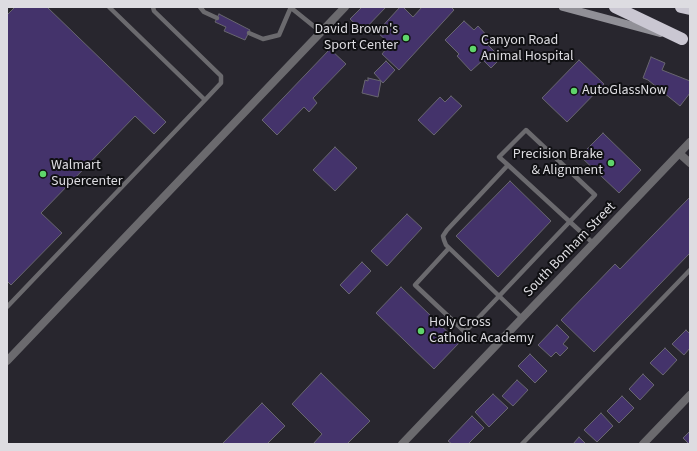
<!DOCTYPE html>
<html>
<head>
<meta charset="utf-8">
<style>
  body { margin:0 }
  #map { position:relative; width:697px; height:451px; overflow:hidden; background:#28262e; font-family:"Source Sans 3",sans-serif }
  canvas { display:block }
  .frame { position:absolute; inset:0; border:8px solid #dddce1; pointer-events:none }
</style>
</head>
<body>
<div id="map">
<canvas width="697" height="451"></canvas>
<div class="frame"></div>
</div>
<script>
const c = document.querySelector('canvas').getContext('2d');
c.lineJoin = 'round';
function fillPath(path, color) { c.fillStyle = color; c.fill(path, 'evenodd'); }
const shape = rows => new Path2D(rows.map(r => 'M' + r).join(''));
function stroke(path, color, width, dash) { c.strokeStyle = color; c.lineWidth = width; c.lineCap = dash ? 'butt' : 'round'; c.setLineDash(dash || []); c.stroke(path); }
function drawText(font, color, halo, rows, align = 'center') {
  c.font = font + ' "Source Sans 3",sans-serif'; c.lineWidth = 4; c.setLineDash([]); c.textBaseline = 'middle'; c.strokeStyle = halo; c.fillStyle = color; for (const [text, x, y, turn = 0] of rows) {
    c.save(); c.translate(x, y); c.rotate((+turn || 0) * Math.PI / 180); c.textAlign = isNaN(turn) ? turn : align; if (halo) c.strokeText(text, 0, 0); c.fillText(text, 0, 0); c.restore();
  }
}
const building = shape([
  [15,7,47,7,166,122,154,134,135,116,41,213,62,233,11,285,7,281,7,15,15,7],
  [362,7,386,7,363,31,350,19,362,7],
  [400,7,403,7,413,17,422,7,451,7,454,10,399,70,382,54,390,44,377,32,400,7],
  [219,14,250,30,245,40,224,31,226,27,215,22,219,14],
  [464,21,474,30,478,26,491,40,487,44,501,58,491,68,483,60,471,71,457,56,459,54,445,40,464,21],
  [330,49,346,64,313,98,317,103,309,112,304,107,277,135,262,120,330,49],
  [651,57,665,63,662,70,690,81,690,93,680,106,648,80,643,78,651,57],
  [579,60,604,84,567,122,542,98,579,60],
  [386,61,395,70,383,83,374,73,386,61],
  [368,78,381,81,378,97,362,93,365,80,368,81,368,78],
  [451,96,462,106,434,135,418,120,440,97,445,102,451,96],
  [603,133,641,170,619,193,580,156,603,133],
  [335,147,357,168,335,191,313,170,335,147],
  [510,181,551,221,498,277,456,236,510,181],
  [690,197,690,253,594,352,561,320,615,264,620,269,690,197],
  [407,214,422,228,387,266,371,251,407,214],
  [362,262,371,271,349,294,340,285,362,262],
  [401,287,459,343,434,369,376,313,401,287],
  [557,325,569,337,563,344,568,348,560,356,556,352,551,357,538,345,557,325],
  [686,330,690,334,690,348,684,355,672,344,686,330],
  [665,348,677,360,663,375,650,363,665,348],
  [530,354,547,371,535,383,518,366,530,354],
  [321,373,370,421,347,444,313,444,322,434,292,404,321,373],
  [643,374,654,385,640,400,629,389,643,374],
  [517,380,528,390,513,406,502,396,517,380],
  [493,394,508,408,489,427,475,412,493,394],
  [622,396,634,408,619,423,607,411,622,396],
  [262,403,285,426,267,444,222,444,262,403],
  [601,413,613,426,597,442,584,430,601,413],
  [472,416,484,428,468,444,452,444,448,441,472,416],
  [690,431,690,444,689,444,683,438,690,431],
  [579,437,586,444,573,444,579,437]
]);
fillPath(building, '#44336b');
stroke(building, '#68666f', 1);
stroke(shape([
  [109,7,205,100,221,83,221,76,154,11,153,7],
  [200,7,204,12,217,18],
  [290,7,321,32],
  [249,33,263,39,279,35,291,7],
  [449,248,415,285,465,332,595,195,526,130,499,157,508,165],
  [7,307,205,100],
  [522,318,446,245,444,240,443,236,447,230,508,165,594,244],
  [522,444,690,270]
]), '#6b6a6e', 4.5);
stroke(shape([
  [680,154,690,163],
  [7,361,345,7],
  [643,444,690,395]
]), '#6b6a6e', 8);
stroke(shape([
  [402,444,690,142]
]), '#6b6a6e', 8);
stroke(shape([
  [563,7,660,33]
]), '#919097', 8);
stroke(shape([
  [615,7,682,39],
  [681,7,690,9]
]), '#cac7d2', 12);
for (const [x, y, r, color] of [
  [406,38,4,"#5fd56b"],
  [473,49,4,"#5fd56b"],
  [574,91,4,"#5fd56b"],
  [611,163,4,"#5fd56b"],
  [43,174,4,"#5fd56b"],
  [421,331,4,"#5fd56b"]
]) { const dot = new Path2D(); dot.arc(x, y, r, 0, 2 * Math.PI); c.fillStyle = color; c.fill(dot); stroke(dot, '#101013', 1.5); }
drawText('14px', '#dddce1', '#101013', [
  ["David Brown's",398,30,"right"],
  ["Sport Center",398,46,"right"],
  ["Canyon Road",481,41],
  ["Animal Hospital",481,57],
  ["AutoGlassNow",582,91],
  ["Precision Brake",603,155,"right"],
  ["& Alignment",603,171,"right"],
  ["Walmart",51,166],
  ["Supercenter",51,182],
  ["Holy Cross",429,323],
  ["Catholic Academy",429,339]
], 'left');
drawText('14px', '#dddce1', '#101013', [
  ["South Bonham Street",570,250,-46]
]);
</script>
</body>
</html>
